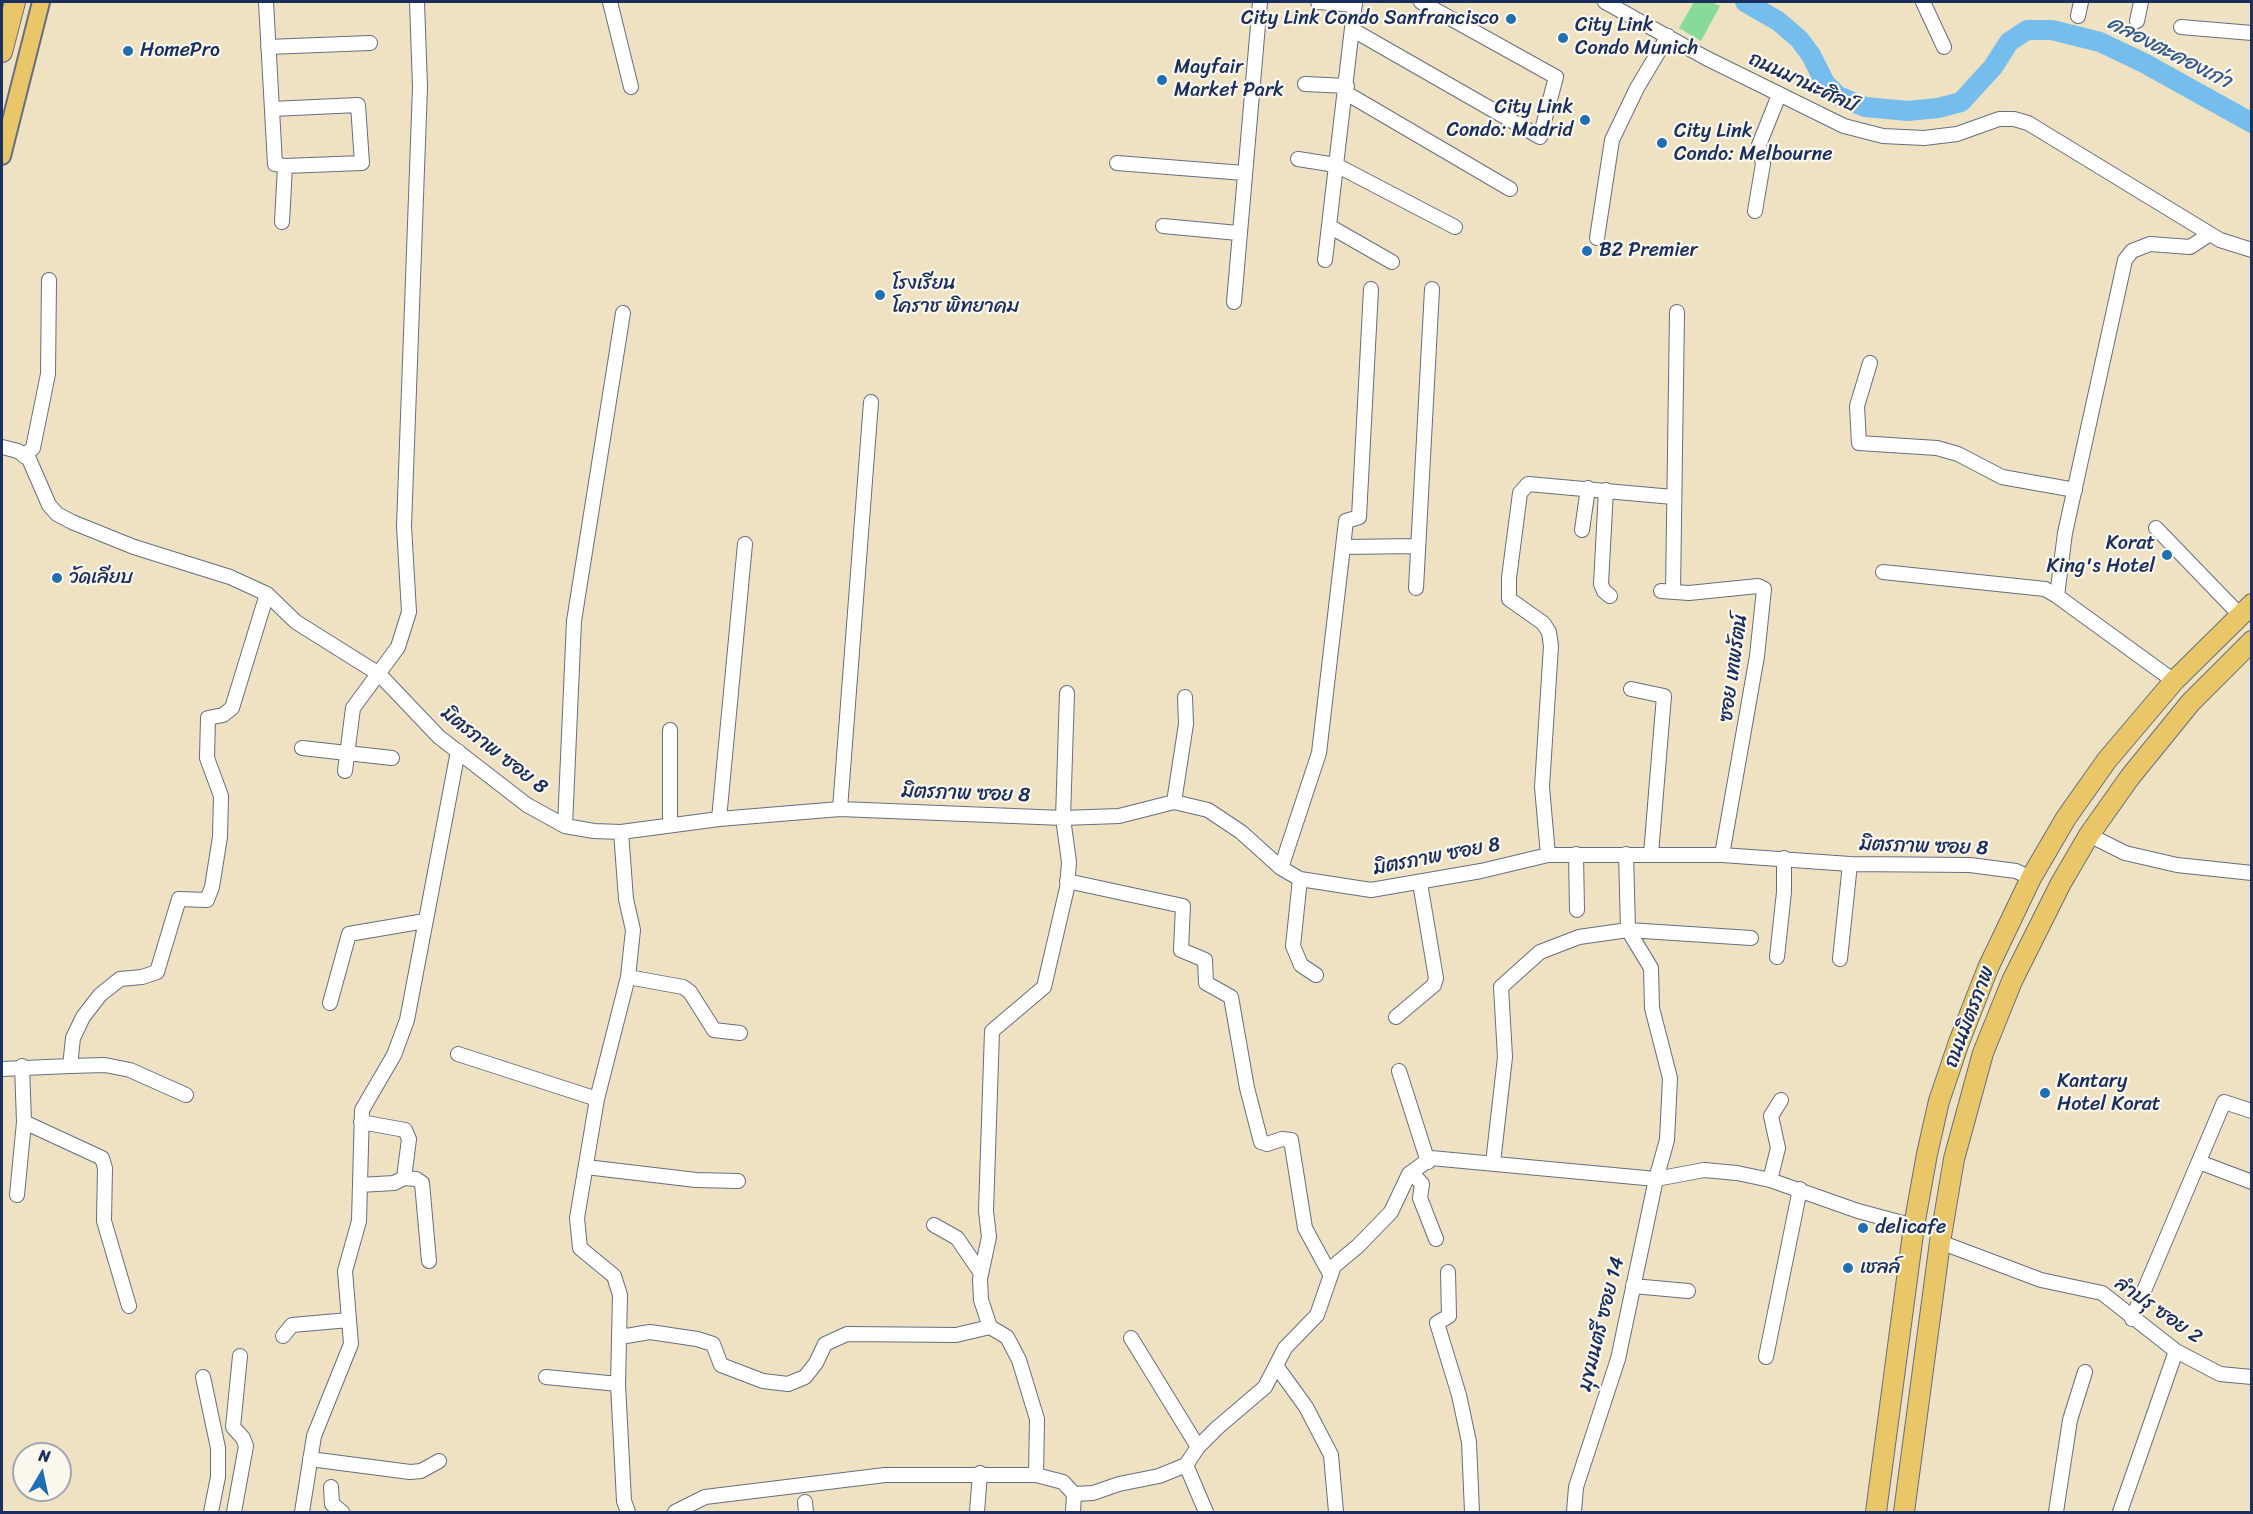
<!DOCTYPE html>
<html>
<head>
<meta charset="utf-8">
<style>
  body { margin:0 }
  #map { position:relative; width:2253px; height:1514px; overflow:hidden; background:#efe2c2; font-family:Sriracha,sans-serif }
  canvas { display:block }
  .frame { position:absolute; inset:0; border:3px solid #1b2f5e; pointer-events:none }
  .north { position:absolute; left:12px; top:1442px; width:60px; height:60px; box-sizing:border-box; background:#fbf7ec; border:2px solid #a1a7b3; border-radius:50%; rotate:9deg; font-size:16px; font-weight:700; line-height:24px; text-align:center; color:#1b2f5e }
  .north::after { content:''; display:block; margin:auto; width:21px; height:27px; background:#1f6fb2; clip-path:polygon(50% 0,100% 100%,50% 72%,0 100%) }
</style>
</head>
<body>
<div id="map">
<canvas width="2253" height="1514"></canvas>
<div class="frame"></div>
<div class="north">N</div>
</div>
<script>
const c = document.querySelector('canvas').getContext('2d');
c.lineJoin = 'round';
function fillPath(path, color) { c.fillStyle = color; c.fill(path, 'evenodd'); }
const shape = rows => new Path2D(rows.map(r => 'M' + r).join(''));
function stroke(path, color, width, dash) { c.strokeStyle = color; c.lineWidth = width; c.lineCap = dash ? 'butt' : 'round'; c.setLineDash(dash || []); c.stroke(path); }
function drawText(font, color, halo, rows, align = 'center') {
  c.font = font + ' Sriracha,"Playpen Sans Thai",sans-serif'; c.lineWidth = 4.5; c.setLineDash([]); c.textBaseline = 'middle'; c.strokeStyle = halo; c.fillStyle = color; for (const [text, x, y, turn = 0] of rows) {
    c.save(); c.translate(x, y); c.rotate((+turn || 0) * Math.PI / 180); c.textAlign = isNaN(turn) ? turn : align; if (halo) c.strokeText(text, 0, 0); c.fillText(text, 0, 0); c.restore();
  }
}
fillPath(shape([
  [1694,2,1711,2,1720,6,1701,41,1679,28]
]), '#88da9b');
stroke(shape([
  [1745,2,1778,21,1799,39,1811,55,1825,83,1838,96,1865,107,1908,111,1938,108,1961,102,1993,67,2009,42,2027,30,2052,30,2100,42,2144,63,2252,123]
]), '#75bded', 20);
const minor = shape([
  [266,2,275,164,285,166,282,222],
  [610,2,631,87],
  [1318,2,1355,5],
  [1605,2,1706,58,1844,126,1883,136,1924,138,1957,134,1999,119,2014,119,2028,123,2220,240,2252,250],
  [1923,2,1944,47],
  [2078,16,2081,2],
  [2137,21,2141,2],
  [2181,27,2252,33],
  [1353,30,1540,137,1556,77,1421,2],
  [268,47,370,43],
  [1305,84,1347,86],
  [1346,93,1510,189],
  [272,109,358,105,362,163,285,166],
  [1298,159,1336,165,1455,227],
  [1117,163,1244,173],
  [1755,211,1763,164,1759,145,1779,95],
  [1163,226,1238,233],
  [1329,226,1392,262],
  [1597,238,1612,140,1637,88,1668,36],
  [1325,260,1355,2],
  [1234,302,1260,2],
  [1870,363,1857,406,1859,443,1937,448,1958,454,2002,477,2075,490],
  [2,447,18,451,29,459,49,505,57,514,72,522,134,547,230,577,267,594,296,622,379,674,439,737,527,805,565,826,594,831,621,832,719,819,840,809,1063,818,1119,816,1174,802,1208,810,1241,832,1281,868,1300,879,1371,890,1481,871,1548,855,1722,855,1850,864,1970,865,2016,871,2031,878],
  [24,456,33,448,48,374,49,280],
  [1606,490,1601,584,1604,591,1610,596],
  [2156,528,2239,614],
  [1582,530,1588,488],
  [1344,547,1417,546],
  [1883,572,2045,589,2057,596],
  [1416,588,1432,289],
  [1661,591,1689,593,1758,586,1764,589,1757,656,1722,855],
  [1673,592,1677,312],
  [2174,681,2057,596,2065,533,2125,260,2132,251,2150,244,2190,247,2210,234],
  [1631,689,1664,696,1651,854],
  [670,730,670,825],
  [302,748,392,758],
  [345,771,353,708,398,647,409,612,404,526,420,87,417,2],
  [1174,802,1186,724,1185,697],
  [840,809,871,402],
  [719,819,745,544],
  [565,826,574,621,623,313],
  [621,832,626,899,633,930,628,977,597,1099,577,1218,580,1248,614,1276,620,1295,618,1384,624,1501,628,1512],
  [2089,835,2125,853,2177,865,2252,873],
  [1576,854,1577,910],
  [1548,855,1542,787,1551,646,1549,632,1543,623,1509,599,1509,578,1520,493,1528,484,1673,497],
  [1281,868,1319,753,1346,521,1359,517,1371,289],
  [1300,879,1293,946,1301,965,1316,975],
  [1067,881,1183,906,1181,950,1205,960,1206,983,1231,997,1247,1088,1261,1142,1267,1144,1282,1139,1291,1140,1305,1228,1330,1274],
  [1777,957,1784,892,1784,858],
  [1840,959,1850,864],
  [628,977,683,987,690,992,714,1030,740,1033],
  [330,1003,349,934,425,921],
  [1396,1017,1434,985,1436,978,1420,883],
  [458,1054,597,1099],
  [22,1066,24,1122,102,1158,105,1168,104,1221,129,1306],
  [70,1066,105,1065,130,1070,186,1095],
  [2,1069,70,1066,73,1038,83,1017,100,995,120,979,142,977,157,972,179,899,207,900,212,887,220,837,221,796,207,758,208,718,223,715,232,708,267,594],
  [1399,1071,1428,1162],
  [2199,1162,2252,1182],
  [1493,1163,1505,1057,1501,987,1540,952,1579,937,1628,930,1751,938],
  [586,1167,696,1180,738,1181],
  [1412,1173,1422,1184,1420,1198,1436,1239],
  [404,1178,416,1179,422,1183,429,1261],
  [1770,1180,1778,1148,1771,1116,1781,1100],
  [360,1185,394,1183,404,1178,409,1139,405,1130,361,1122],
  [17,1195,24,1122],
  [934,1225,957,1238,981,1273],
  [1940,1242,2041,1280,2102,1293,2176,1351,2220,1374,2252,1377],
  [1448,1272,1449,1316,1437,1323,1459,1395,1469,1442,1472,1512],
  [1633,1286,1688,1291],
  [2132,1319,2224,1102,2252,1111],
  [283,1336,292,1325,349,1320],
  [620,1337,650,1332,697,1339,713,1344,721,1365,763,1381,788,1384,805,1377,816,1363,825,1344,847,1334,956,1335,990,1327],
  [1131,1338,1198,1447],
  [1766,1357,1800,1189],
  [1277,1367,1306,1407,1331,1455,1336,1512],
  [203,1377,218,1448,218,1477,211,1512],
  [546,1377,618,1384],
  [310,1459,410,1472,421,1471,439,1461],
  [1186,1465,1206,1512],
  [1036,1475,1037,1419,1019,1360,1007,1337,990,1327,981,1300,980,1279,989,1237,986,1211,992,1031,1044,987,1067,888,1069,862,1063,818,1067,693],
  [331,1487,332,1504,342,1512],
  [805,1502,806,1512],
  [234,1512,246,1446,243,1438,233,1427,240,1356],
  [302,1512,314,1436,351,1344,345,1271,359,1221,362,1110,394,1055,407,1020,458,751],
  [675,1512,705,1497,885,1475,1036,1475,1063,1482,1074,1494,1093,1493,1119,1484,1159,1476,1186,1465,1198,1447,1217,1428,1265,1387,1285,1348,1317,1315,1334,1266,1358,1246,1391,1212,1409,1174,1431,1158,1656,1179,1704,1170,1737,1173,1770,1180,1858,1211,1914,1226],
  [977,1512,980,1473],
  [1073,1512,1074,1494],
  [1574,1512,1576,1487,1618,1359,1656,1179,1667,1140,1670,1078,1652,1008,1651,968,1628,930,1626,854],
  [2056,1512,2070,1420,2085,1372],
  [2120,1512,2176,1351]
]);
const major = shape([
  [2,156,41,2]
]);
const highway = shape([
  [2,52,15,2],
  [1876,1512,1914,1226,1927,1154,1939,1101,1959,1042,1988,968,2031,878,2066,818,2107,760,2174,681,2252,604],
  [1904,1512,1940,1242,1954,1159,1983,1053,2012,981,2061,883,2089,835,2130,777,2191,702,2252,641]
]);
stroke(minor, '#656e81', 16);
stroke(major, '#656e81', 20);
stroke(highway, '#656e81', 22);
stroke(minor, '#fff', 14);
stroke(major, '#e9c769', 16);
stroke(highway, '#e9c769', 20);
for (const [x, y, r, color] of [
  [1511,19,6,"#1f6fb2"],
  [1563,38,6,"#1f6fb2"],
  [128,51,6,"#1f6fb2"],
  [1162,80,6,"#1f6fb2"],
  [1585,120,6,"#1f6fb2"],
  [1662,143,6,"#1f6fb2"],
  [1587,251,6,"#1f6fb2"],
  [880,295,6,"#1f6fb2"],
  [2167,555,6,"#1f6fb2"],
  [57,578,6,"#1f6fb2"],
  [2045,1093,6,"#1f6fb2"],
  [1863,1228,6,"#1f6fb2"],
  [1848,1268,6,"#1f6fb2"]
]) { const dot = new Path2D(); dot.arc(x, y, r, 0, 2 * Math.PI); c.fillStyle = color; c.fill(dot); stroke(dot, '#fbf7ec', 2); }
drawText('20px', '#1b2f5e', '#fbf7ec', [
  ["City Link Condo Sanfrancisco",1499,19,"right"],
  ["City Link",1575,26],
  ["Condo Munich",1575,49],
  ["HomePro",140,51],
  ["Mayfair",1174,68],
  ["Market Park",1174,91],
  ["City Link",1573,108,"right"],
  ["Condo: Madrid",1573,131,"right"],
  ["City Link",1674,132],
  ["Condo: Melbourne",1674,155],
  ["B2 Premier",1599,251],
  ["โรงเรียน",892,284],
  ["โคราช พิทยาคม",892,307],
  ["Korat",2155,544,"right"],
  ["King's Hotel",2155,567,"right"],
  ["วัดเลียบ",69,578],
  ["Kantary",2057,1082],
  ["Hotel Korat",2057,1105],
  ["delicafe",1875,1228],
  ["เชลล์",1860,1268]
], 'left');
drawText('20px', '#1b2f5e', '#fbf7ec', [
  ["ถนนมานะศิลป์",1803,83,25],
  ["ซอย เทพรัตน์",1734,668,-82],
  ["มิตรภาพ ซอย 8",494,751,38],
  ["มิตรภาพ ซอย 8",966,794,2],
  ["มิตรภาพ ซอย 8",1924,847,2],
  ["มิตรภาพ ซอย 8",1437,857,-11],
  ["ถนนมิตรภาพ",1970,1017,-69],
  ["ลำปรุ ซอย 2",2158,1311,35],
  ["มุขมนตรี ซอย 14",1602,1324,-76]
]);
drawText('italic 21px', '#365a89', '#fbf7ec', [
  ["คลองตะคองเก่า",2169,53,27]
]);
</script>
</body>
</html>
